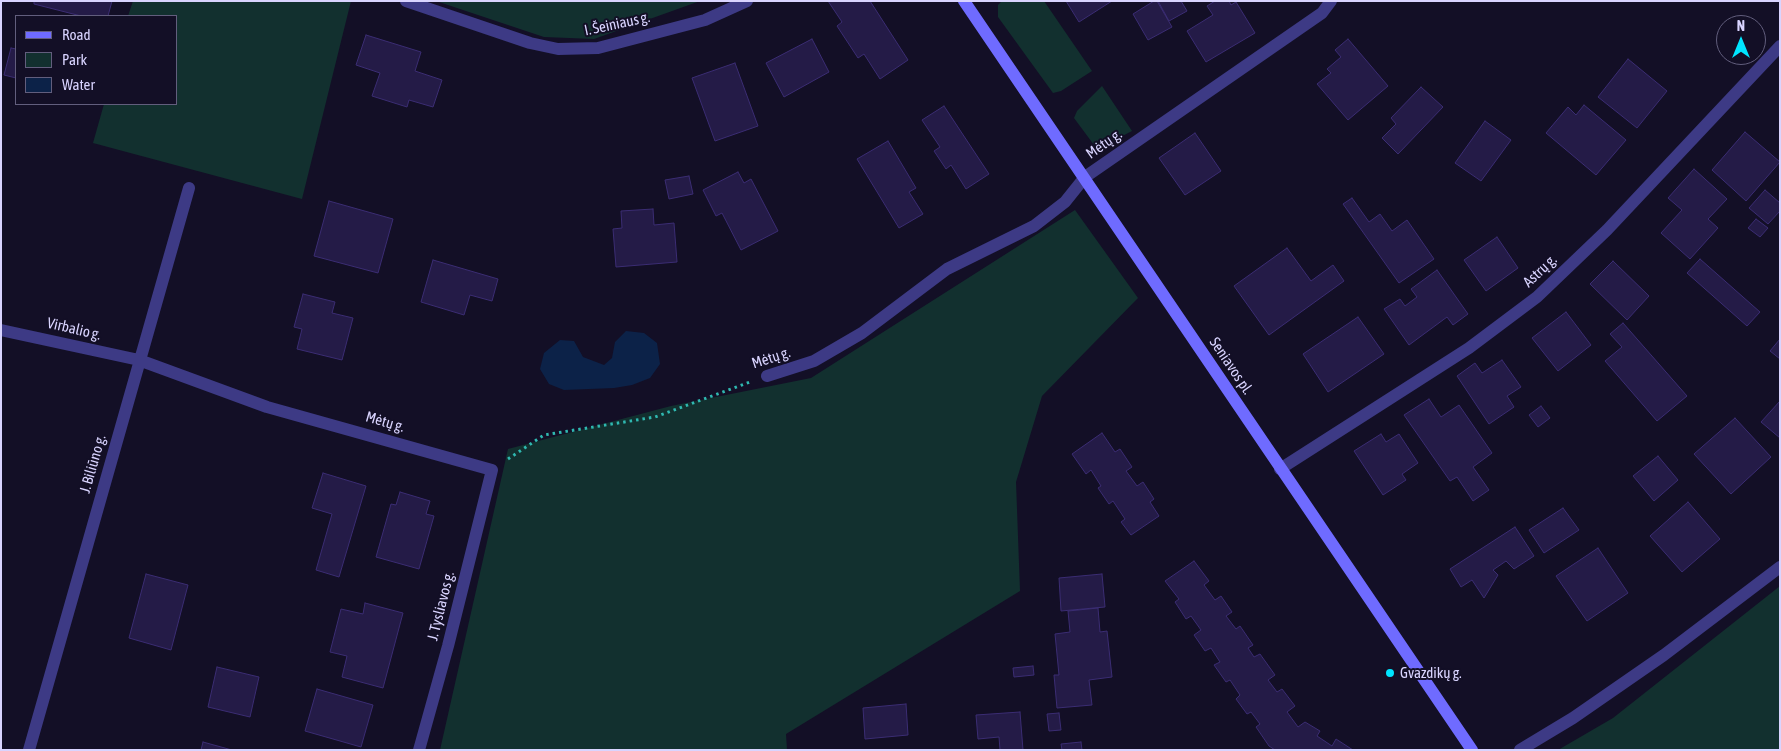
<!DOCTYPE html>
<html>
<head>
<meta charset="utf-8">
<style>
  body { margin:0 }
  #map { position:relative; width:1781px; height:751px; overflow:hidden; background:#130f26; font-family:"Asap Condensed",sans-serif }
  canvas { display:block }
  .frame { position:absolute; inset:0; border:2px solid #d9d4ff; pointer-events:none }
  .legend { position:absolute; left:15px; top:15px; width:162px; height:90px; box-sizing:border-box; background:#130f26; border:1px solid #625e7d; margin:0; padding:6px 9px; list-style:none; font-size:15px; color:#d9d4ff }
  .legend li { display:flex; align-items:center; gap:10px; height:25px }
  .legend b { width:25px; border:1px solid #625e7d }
  .north { position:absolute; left:1716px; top:15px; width:50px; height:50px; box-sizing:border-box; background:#130f26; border:1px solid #625e7d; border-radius:50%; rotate:0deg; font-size:14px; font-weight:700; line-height:20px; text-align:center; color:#d9d4ff }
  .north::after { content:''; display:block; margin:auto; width:18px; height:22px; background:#00e5ff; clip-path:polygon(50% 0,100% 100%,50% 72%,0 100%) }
</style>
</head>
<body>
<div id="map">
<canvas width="1781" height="751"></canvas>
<div class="frame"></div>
<ul class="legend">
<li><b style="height:6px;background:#6f6bff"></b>Road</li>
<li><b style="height:14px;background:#12302f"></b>Park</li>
<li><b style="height:14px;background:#0c2248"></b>Water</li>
</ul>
<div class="north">N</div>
</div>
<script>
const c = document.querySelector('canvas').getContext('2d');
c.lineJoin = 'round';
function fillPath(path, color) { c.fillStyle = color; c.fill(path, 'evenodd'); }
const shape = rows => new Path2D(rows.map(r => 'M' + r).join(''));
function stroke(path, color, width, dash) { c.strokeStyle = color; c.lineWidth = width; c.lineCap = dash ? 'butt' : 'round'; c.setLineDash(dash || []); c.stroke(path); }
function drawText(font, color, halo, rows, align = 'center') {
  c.font = font + ' "Asap Condensed",sans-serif'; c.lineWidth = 4; c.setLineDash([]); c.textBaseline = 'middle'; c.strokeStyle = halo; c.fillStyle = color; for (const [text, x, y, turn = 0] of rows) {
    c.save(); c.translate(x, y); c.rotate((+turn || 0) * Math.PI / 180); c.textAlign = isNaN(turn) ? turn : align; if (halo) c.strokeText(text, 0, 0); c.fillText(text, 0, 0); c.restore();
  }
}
fillPath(shape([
  [133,1,351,1,302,199,93,143,104,104,176,104,176,16,128,16],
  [436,1,700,1,594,39,544,37],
  [1002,1,1044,1,1092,71,1061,91,1053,93,998,17,998,5],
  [1102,86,1132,131,1101,147,1094,145,1074,118,1077,111],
  [1075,210,1138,298,1042,396,1016,482,1020,591,786,734,787,750,440,750,508,449,671,406,811,378],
  [1780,586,1780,750,1558,750,1613,718]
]), '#12302f');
fillPath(shape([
  [626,331,644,333,657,343,660,364,650,378,632,385,614,388,564,390,549,384,540,369,544,353,560,340,574,341,583,357,604,365,612,358,615,342]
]), '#0c2248');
const building = shape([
  [34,1,112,1,108,16,81,16,34,4,34,1],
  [828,1,870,1,908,60,880,79,864,54,858,58,837,26,842,22,828,1],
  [1066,1,1112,1,1079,22,1066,1],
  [1154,1,1157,1,1172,27,1148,40,1133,14,1154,1],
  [1158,1,1181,1,1187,11,1169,21,1158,1],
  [1215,1,1229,1,1231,5,1236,2,1255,33,1206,62,1187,31,1213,15,1207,6,1215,1],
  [366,35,421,52,415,71,442,80,433,107,409,100,407,107,372,96,380,73,356,65,366,35],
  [812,39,829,72,784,97,766,63,812,39],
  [1348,39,1388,86,1348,120,1317,84,1331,73,1327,69,1341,57,1335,50,1348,39],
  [11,48,16,49,16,78,4,75,11,48],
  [1628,59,1667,91,1637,128,1598,97,1628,59],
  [735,63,758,126,715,141,692,78,735,63],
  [1421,87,1443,107,1398,154,1382,138,1396,124,1391,118,1421,87],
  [1584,105,1626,140,1596,175,1546,133,1568,107,1576,115,1584,105],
  [944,106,989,174,966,189,951,165,946,169,934,151,940,147,922,120,944,106],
  [1485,121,1511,140,1481,181,1455,163,1485,121],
  [1745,132,1780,162,1746,201,1712,170,1745,132],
  [1195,133,1221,171,1185,195,1159,158,1195,133],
  [888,141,916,188,909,192,923,214,899,228,857,159,888,141],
  [1694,169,1727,199,1708,219,1718,228,1690,259,1661,233,1682,210,1668,198,1694,169],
  [738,172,744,183,751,179,778,231,741,250,722,213,716,216,703,190,738,172],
  [689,176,693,194,669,199,665,180,689,176],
  [1765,190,1780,203,1780,211,1768,224,1749,208,1765,190],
  [1352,198,1369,222,1380,214,1392,231,1407,220,1434,259,1399,283,1343,204,1352,198],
  [329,201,393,219,378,273,314,256,329,201],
  [653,209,654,225,674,223,677,262,616,267,613,229,622,228,621,211,653,209],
  [1756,219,1768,228,1760,237,1748,228,1756,219],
  [1497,237,1518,268,1486,291,1464,260,1497,237],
  [1287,248,1311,281,1333,265,1344,281,1269,335,1234,286,1287,248],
  [1700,259,1760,312,1747,326,1687,273,1700,259],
  [433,260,498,279,492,301,470,295,464,315,421,302,433,260],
  [1613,261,1649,296,1627,320,1590,284,1613,261],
  [1437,270,1468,314,1453,325,1447,317,1409,345,1384,309,1400,299,1405,306,1417,297,1411,289,1437,270],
  [303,294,335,302,332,313,353,318,342,360,297,349,302,329,294,327,303,294],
  [1566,312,1591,345,1558,371,1532,338,1566,312],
  [1358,317,1384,354,1328,392,1303,354,1358,317],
  [1623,323,1687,396,1657,421,1605,361,1622,347,1610,334,1623,323],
  [1780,339,1780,359,1770,351,1780,339],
  [1502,360,1521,387,1507,396,1514,407,1489,424,1457,376,1475,363,1482,373,1502,360],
  [1429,399,1441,417,1459,405,1492,453,1473,467,1489,490,1473,501,1457,477,1450,481,1404,415,1429,399],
  [1780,401,1780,438,1761,422,1780,401],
  [1541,406,1550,418,1538,427,1529,415,1541,406],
  [1735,418,1771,457,1731,494,1694,454,1735,418],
  [1102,433,1115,452,1120,449,1132,467,1126,471,1137,486,1143,482,1154,499,1150,502,1159,516,1131,535,1121,522,1125,519,1113,501,1109,504,1098,488,1101,486,1091,470,1086,474,1072,454,1102,433],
  [1381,434,1386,442,1399,434,1418,463,1402,474,1406,480,1383,495,1354,451,1381,434],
  [1658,456,1678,480,1654,501,1633,476,1658,456],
  [323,473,366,486,339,577,316,570,332,514,312,508,323,473],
  [400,492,430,501,426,514,434,516,419,569,376,557,391,504,396,505,400,492],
  [1688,502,1720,539,1682,572,1650,536,1688,502],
  [1563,508,1579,530,1544,553,1529,530,1563,508],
  [1515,527,1534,556,1514,569,1506,561,1493,570,1498,575,1484,598,1472,580,1461,587,1450,569,1515,527],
  [1598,548,1628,593,1587,621,1556,576,1598,548],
  [1194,561,1209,581,1204,585,1215,600,1221,596,1232,612,1226,616,1236,629,1240,626,1253,645,1248,648,1254,657,1260,654,1275,675,1268,680,1277,692,1282,689,1295,706,1287,712,1298,727,1305,722,1320,731,1317,736,1332,746,1336,739,1353,750,1275,750,1269,746,1256,727,1260,724,1251,712,1247,714,1236,699,1240,695,1230,680,1226,682,1214,665,1220,662,1211,648,1205,651,1194,635,1201,630,1191,616,1186,619,1175,602,1179,599,1165,581,1194,561],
  [146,574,188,585,171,650,129,638,146,574],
  [1102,574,1105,607,1061,611,1059,578,1102,574],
  [365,603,403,613,383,688,342,677,347,656,330,652,341,609,363,614,365,603],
  [1098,608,1100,632,1107,631,1112,677,1089,680,1092,705,1057,708,1054,675,1059,675,1055,634,1070,632,1068,611,1098,608],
  [1033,666,1034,675,1014,677,1013,668,1033,666],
  [217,667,259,677,250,717,208,707,217,667],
  [317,689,373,705,361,747,305,731,317,689],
  [906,704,908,735,865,739,863,708,906,704],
  [1020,712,1023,750,1000,750,999,737,978,739,976,715,1020,712],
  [1059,713,1061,730,1049,731,1047,714,1059,713],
  [203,742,232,750,201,750,203,742],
  [1081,742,1082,750,1062,750,1061,744,1081,742]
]);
fillPath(building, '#241b47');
stroke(building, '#3b2d73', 1);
stroke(shape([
  [508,459,544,435,655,417,750,382]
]), '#2fb8b0', 3, [2.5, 4]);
stroke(shape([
  [406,1,530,43,558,49,598,48,705,20,747,1],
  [1,330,139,360,267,407,492,470,448,646,419,750],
  [767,376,814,361,862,333,947,269,1034,226,1065,202,1085,177,1322,13,1331,1],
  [1280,469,1469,348,1537,297,1607,230,1780,46],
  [29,750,189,188]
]), '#3d3a85', 12);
stroke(shape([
  [1520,750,1573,718,1664,655,1780,567]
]), '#3d3a85', 12);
stroke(shape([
  [964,1,1472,750]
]), '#6f6bff', 12);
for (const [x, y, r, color] of [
  [1390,673,5,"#00e5ff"]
]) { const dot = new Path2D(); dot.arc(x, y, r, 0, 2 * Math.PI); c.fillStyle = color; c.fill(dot); stroke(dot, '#130f26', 2); }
drawText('15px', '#d9d4ff', '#130f26', [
  ["I. Šeiniaus g.",617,24,-12],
  ["Mėtų g.",1104,144,-35],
  ["Astrų g.",1540,271,-43],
  ["Virbalio g.",74,329,13],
  ["Mėtų g.",771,358,-18],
  ["Seniavos pl.",1231,366,56],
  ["Mėtų g.",385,422,16],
  ["J. Biliūno g.",93,464,-74],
  ["J. Tysliavos g.",441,606,-76]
]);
drawText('15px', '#d9d4ff', '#130f26', [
  ["Gvazdikų g.",1400,673]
], 'left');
</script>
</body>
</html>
